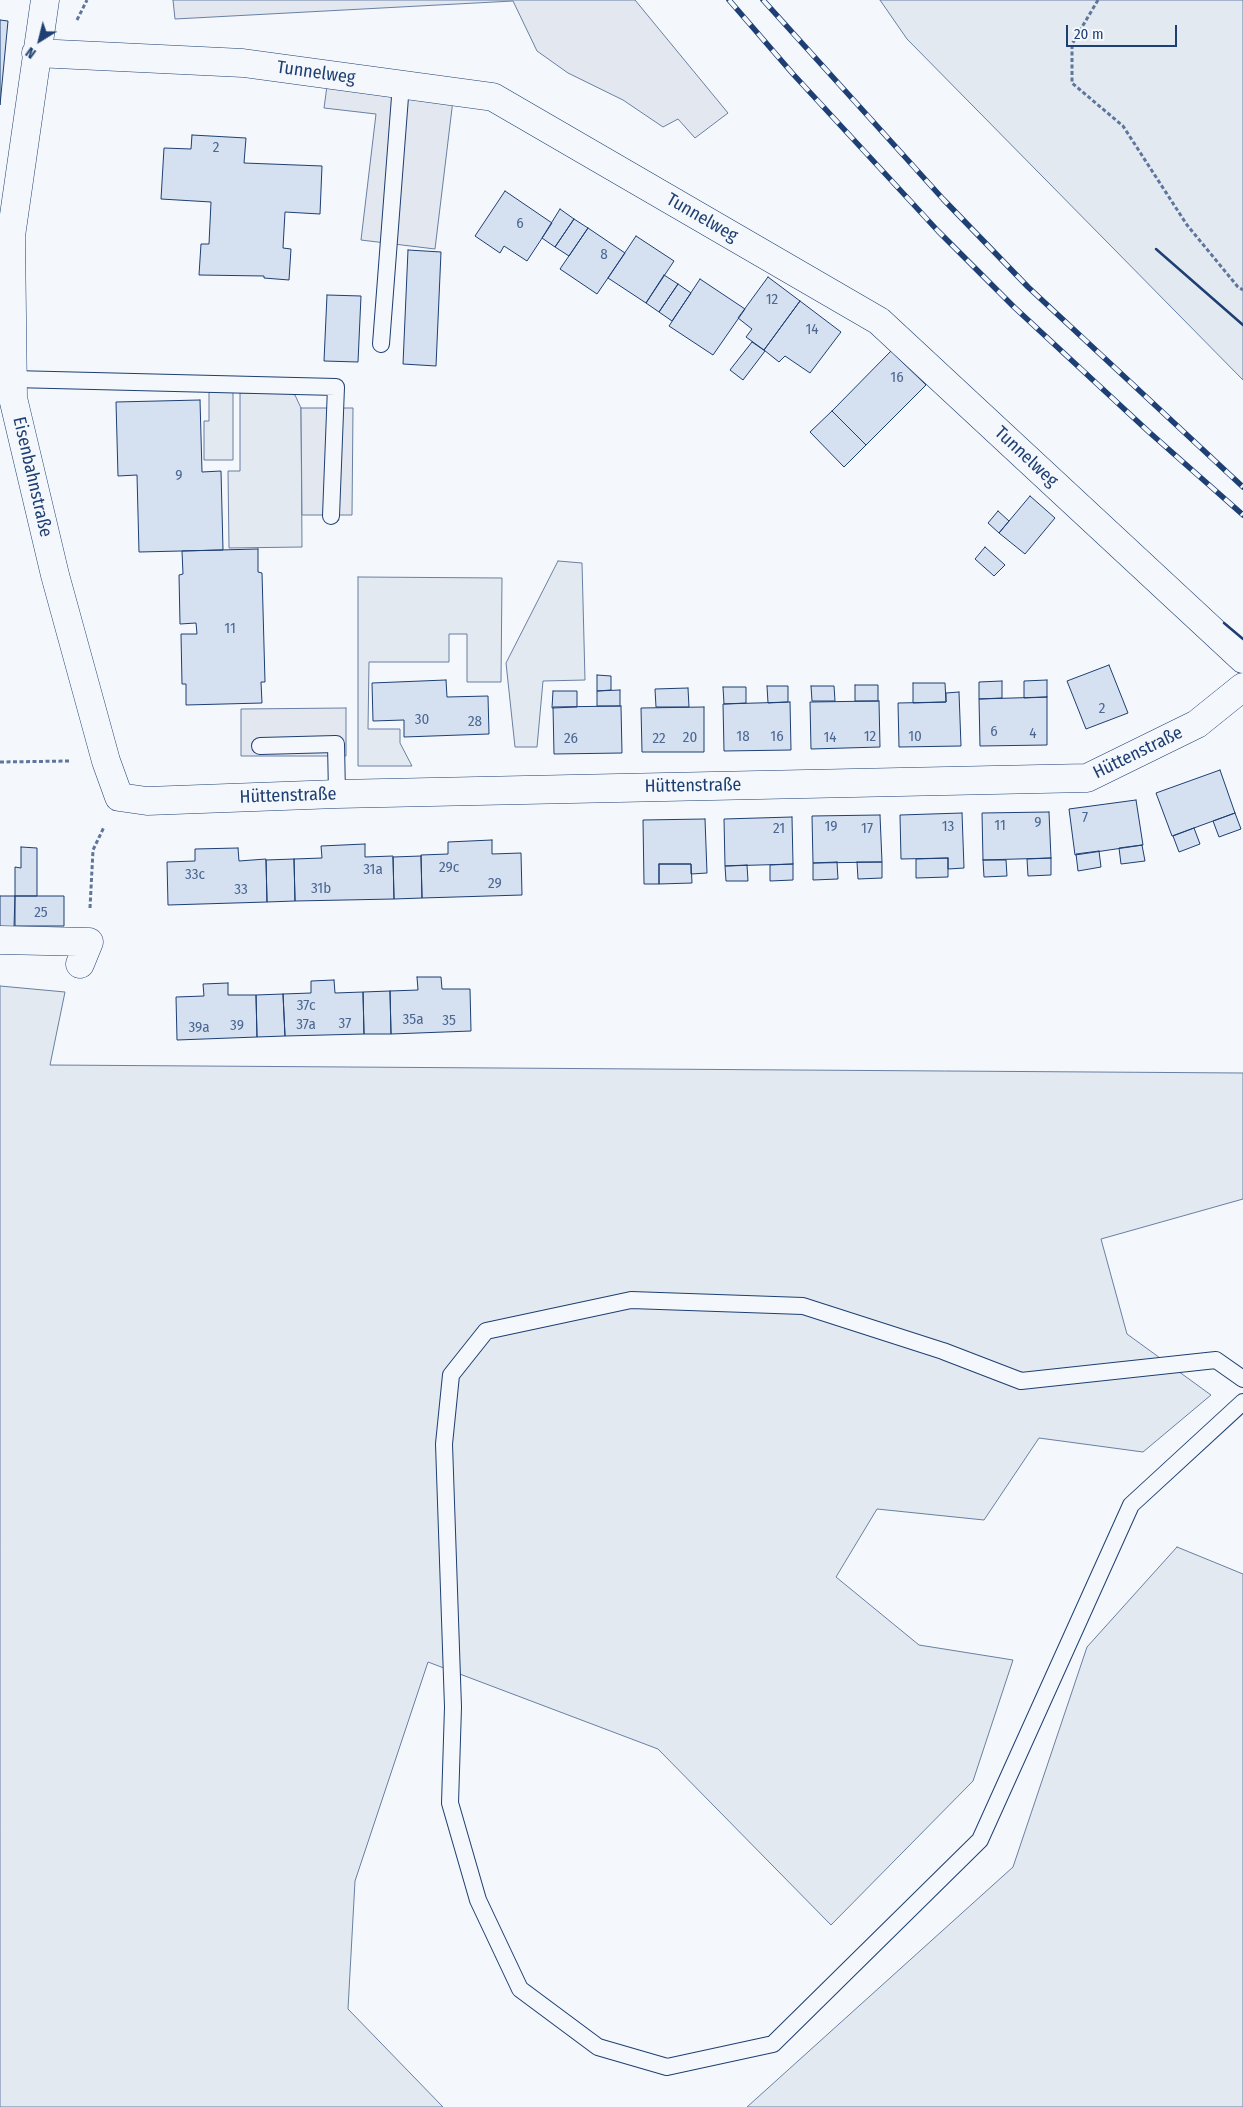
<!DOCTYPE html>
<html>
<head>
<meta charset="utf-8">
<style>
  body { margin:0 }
  #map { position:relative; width:1243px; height:2107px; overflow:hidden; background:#f4f7fb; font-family:"Fira Sans Condensed",sans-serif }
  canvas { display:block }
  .north { position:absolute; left:15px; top:15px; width:50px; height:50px; -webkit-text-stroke:4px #f4f7fb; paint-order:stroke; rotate:216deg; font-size:14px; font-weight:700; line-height:20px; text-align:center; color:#1d3f73 }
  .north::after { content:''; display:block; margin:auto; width:18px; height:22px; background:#1d3f73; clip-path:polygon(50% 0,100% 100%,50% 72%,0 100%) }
  .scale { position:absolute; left:1066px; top:25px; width:111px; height:22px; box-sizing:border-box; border:2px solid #1d3f73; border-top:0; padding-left:6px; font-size:15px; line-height:18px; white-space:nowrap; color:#1d3f73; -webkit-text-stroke:4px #f4f7fb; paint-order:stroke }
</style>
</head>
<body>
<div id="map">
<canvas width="1243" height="2107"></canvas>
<div class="north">N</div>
<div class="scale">20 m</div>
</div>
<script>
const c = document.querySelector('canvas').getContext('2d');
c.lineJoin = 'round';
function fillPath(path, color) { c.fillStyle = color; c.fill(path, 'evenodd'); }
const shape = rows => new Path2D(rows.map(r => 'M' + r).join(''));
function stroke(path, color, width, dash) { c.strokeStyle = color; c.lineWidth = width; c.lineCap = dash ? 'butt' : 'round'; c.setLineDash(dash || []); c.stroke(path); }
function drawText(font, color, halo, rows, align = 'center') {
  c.font = font + ' "Fira Sans Condensed",sans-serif'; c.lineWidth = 4; c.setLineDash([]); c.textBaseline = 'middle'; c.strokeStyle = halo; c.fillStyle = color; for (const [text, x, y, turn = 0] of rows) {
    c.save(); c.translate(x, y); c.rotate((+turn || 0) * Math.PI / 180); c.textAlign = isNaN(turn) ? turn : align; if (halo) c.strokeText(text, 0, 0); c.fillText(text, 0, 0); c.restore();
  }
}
const green = shape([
  [880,0,1243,0,1243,380,907,39,880,0],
  [209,391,233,391,233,460,204,460,204,421,209,421,209,391],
  [240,393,287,393,295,395,301,408,302,547,229,548,228,471,240,471,240,393],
  [558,561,582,563,585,680,543,681,537,747,515,747,506,663,558,561],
  [358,577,502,578,501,682,467,682,467,634,449,634,449,662,369,662,368,729,400,729,400,743,412,766,358,766,358,577],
  [0,986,65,992,50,1065,1243,1073,1243,1199,1101,1239,1127,1334,1211,1395,1143,1452,1039,1438,984,1520,877,1509,836,1577,919,1645,1013,1660,973,1781,831,1925,658,1749,428,1662,355,1881,348,2009,443,2107,0,2107,0,986],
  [1177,1547,1243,1574,1243,2107,747,2107,1013,1867,1087,1647,1177,1547]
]);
fillPath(green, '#e3e9f0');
stroke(green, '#687fa3', 1);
const parking = shape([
  [173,0,635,0,728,113,695,138,678,119,663,127,623,100,568,73,537,51,513,1,175,19,173,0],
  [327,86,453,100,435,249,361,240,376,114,324,108,327,86],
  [301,408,353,408,352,515,302,515,301,408],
  [346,708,346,756,241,756,241,709,346,708]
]);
fillPath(parking, '#e3e8f0');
stroke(parking, '#687fa3', 1);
const building = shape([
  [0,20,8,21,0,105,0,20],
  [192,135,246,138,244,163,322,166,320,214,285,212,283,248,291,249,289,280,264,278,264,276,199,275,201,244,209,244,211,202,161,199,164,148,191,149,192,135],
  [505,191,552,223,527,261,504,246,500,253,475,236,505,191],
  [560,209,574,219,555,247,542,238,560,209],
  [574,219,588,228,569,256,555,247,574,219],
  [588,228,625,253,597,294,560,269,588,228],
  [636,236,674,261,646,303,608,278,636,236],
  [408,250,441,252,436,366,403,364,408,250],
  [664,275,678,284,659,312,646,303,664,275],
  [768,277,800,301,764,350,746,337,752,329,738,318,768,277],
  [700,279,745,309,713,355,669,326,700,279],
  [678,284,691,293,672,321,659,312,678,284],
  [327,295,361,296,358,362,324,361,327,295],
  [800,301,841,332,810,373,785,356,779,362,764,350,800,301],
  [752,342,765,351,743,380,730,370,752,342],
  [891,351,926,385,866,445,832,411,891,351],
  [200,400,202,472,221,471,223,550,139,552,137,475,118,476,116,402,200,400],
  [832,411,866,445,844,467,810,432,832,411],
  [1030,496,1055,518,1025,554,999,533,1030,496],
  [998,511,1009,521,999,533,988,523,998,511],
  [985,547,1005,565,994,576,975,559,985,547],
  [258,549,258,572,262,573,265,682,261,682,262,703,186,705,186,684,182,684,181,634,197,634,196,623,180,624,179,575,183,574,182,551,258,549],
  [1109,665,1128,713,1086,729,1067,681,1109,665],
  [597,675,611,676,611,690,597,691,597,675],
  [446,680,447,697,488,696,489,734,404,737,404,720,373,721,372,683,446,680],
  [1047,680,1047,697,1024,698,1024,681,1047,680],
  [1002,681,1002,698,979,699,979,682,1002,681],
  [913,683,945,683,946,702,913,703,913,683],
  [855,685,878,685,878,701,855,701,855,685],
  [767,686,788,686,788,702,768,703,767,686],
  [811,686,834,686,835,701,812,701,811,686],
  [723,687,746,687,746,703,724,704,723,687],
  [688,688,689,707,656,707,655,689,688,688],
  [620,690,620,706,597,706,597,691,620,690],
  [553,691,577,691,577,707,552,708,553,691],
  [959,692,961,746,899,747,898,703,946,702,946,693,959,692],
  [1047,697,1047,745,980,746,979,699,1047,697],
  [879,701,880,747,811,749,810,702,879,701],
  [790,702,791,750,724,751,723,704,790,702],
  [621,706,622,753,554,754,553,707,621,706],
  [704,707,704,752,642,752,641,708,704,707],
  [1220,770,1235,813,1172,836,1156,793,1220,770],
  [1136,800,1143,845,1075,855,1069,809,1136,800],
  [1049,812,1051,858,983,860,982,813,1049,812],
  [962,813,964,868,948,869,948,858,901,859,900,815,962,813],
  [1235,813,1241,829,1219,837,1213,821,1235,813],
  [880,815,882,862,813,863,812,816,880,815],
  [792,817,793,864,725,866,724,819,792,817],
  [705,819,707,873,691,874,691,864,659,864,659,884,644,884,643,820,705,819],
  [1194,828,1200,844,1179,852,1173,836,1194,828],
  [492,840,492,854,521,853,522,895,422,898,421,855,448,854,448,842,492,840],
  [365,844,365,857,393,856,394,899,295,901,294,859,322,858,321,846,365,844],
  [1142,845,1145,861,1121,864,1119,848,1142,845],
  [21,847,37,848,37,896,15,896,15,867,21,868,21,847],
  [238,848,239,861,266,859,267,902,168,905,167,862,195,861,195,849,238,848],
  [1099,851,1101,867,1078,871,1076,854,1099,851],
  [421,856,422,898,394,899,393,857,421,856],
  [948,858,948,877,916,878,916,859,948,858],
  [1051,858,1051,875,1028,876,1027,859,1051,858],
  [294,859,295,901,267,902,266,860,294,859],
  [983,860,1006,860,1007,876,984,877,983,860],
  [837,862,838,879,813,880,813,863,837,862],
  [857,862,882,862,882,878,858,879,857,862],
  [659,864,691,864,692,883,659,884,659,864],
  [793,864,793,880,770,881,770,865,793,864],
  [747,865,748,881,726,881,725,866,747,865],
  [0,896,15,896,14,927,0,927,0,896],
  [15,896,64,896,64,926,15,926,15,896],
  [417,977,441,977,442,989,470,989,471,1031,391,1034,390,991,418,990,417,977],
  [334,980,335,993,363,992,364,1034,285,1036,283,994,311,993,311,981,334,980],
  [228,983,228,995,256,995,257,1037,177,1040,176,997,204,996,203,984,228,983],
  [390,991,391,1034,364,1034,363,992,390,991],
  [283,994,285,1036,257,1037,256,995,283,994]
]);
fillPath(building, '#d5e0f0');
stroke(building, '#1d3f73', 1);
const lane = shape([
  [381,344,401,84],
  [13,379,336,387,331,516],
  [260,746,336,744,337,794],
  [1243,1379,1216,1360,1021,1381,943,1351,803,1306,631,1300,486,1331,451,1375,444,1444,453,1707,450,1803,478,1900,520,1989,598,2047,667,2067,773,2044,980,1840,1131,1505,1243,1402]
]);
const street = shape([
  [45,0,11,236,13,398,55,575,106,761,119,797,147,801,337,794,1087,778,1197,724,1243,687],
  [36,53,243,63,493,97,879,321,1243,659],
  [0,940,89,942,80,964]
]);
stroke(lane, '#1d3f73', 18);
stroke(street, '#1d3f73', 29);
stroke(shape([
  [1098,0,1072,44,1072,83,1123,126,1187,225,1238,287,1243,290],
  [77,20,87,0],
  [0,762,71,761],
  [90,908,93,850,104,827]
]), '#5e769c', 3, [4, 2.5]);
stroke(lane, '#f4f7fb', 16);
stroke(street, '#f4f7fb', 28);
const rail = shape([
  [729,0,793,74,938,231,1014,307,1149,432,1243,515],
  [763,0,943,199,1028,287,1243,487]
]);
stroke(rail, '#1d3f73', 5.5);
stroke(rail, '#f4f7fb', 4, [11]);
stroke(shape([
  [1156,249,1243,325],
  [1224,623,1243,639]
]), '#1d3f73', 2.5);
drawText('15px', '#4b6792', null, [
  ["2",216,148],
  ["6",520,224],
  ["8",604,255],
  ["12",772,300],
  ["14",812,330],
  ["16",897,378],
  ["9",179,476],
  ["11",230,629],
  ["2",1102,709],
  ["30",422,720],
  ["28",475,722],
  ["6",994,732],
  ["4",1033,734],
  ["18",743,737],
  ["16",777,737],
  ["12",870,737],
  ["10",915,737],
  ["20",690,738],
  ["14",830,738],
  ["26",571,739],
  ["22",659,739],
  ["7",1085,818],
  ["9",1038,823],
  ["11",1000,826],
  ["19",831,827],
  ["13",948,827],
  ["21",779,829],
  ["17",867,829],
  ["29c",449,868],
  ["31a",373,870],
  ["33c",195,875],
  ["29",495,884],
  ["31b",321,889],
  ["33",241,890],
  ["25",41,913],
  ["37c",306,1006],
  ["35a",413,1020],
  ["35",449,1021],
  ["37",345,1024],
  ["37a",306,1025],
  ["39",237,1026],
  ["39a",199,1028]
]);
drawText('18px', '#1d3f73', '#f4f7fb', [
  ["Tunnelweg",316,73,8],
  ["Tunnelweg",702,218,30],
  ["Tunnelweg",1026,457,43],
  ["Eisenbahnstraße",32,477,77],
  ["Hüttenstraße",1138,753,-26],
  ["Hüttenstraße",693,786,-1],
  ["Hüttenstraße",288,796,-2]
]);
</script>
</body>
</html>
